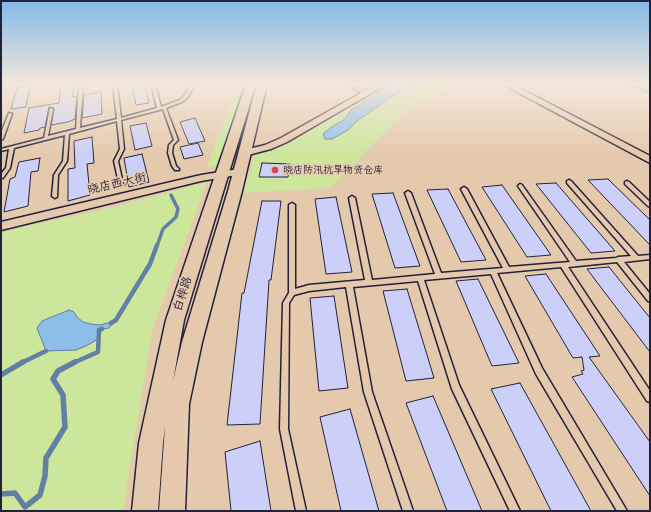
<!DOCTYPE html>
<html>
<head>
<meta charset="utf-8">
<style>
  body { margin:0 }
  #map { position:relative; width:651px; height:512px; overflow:hidden; background:#e5c9ac; font-family:"Shantell Sans",sans-serif }
  canvas { display:block }
  .frame { position:absolute; inset:0; border:2px solid #22223b; pointer-events:none }
</style>
</head>
<body>
<div id="map">
<canvas width="651" height="512"></canvas>
<div class="frame"></div>
</div>
<script>
const c = document.querySelector('canvas').getContext('2d');
c.lineJoin = 'round';
function fillPath(path, color) { c.fillStyle = color; c.fill(path, 'evenodd'); }
const shape = rows => new Path2D(rows.map(r => 'M' + r).join(''));
function stroke(path, color, width, dash) { c.strokeStyle = color; c.lineWidth = width; c.lineCap = dash ? 'butt' : 'round'; c.setLineDash(dash || []); c.stroke(path); }
function drawText(font, color, halo, rows, align = 'center') {
  c.font = font + ' "Shantell Sans","LXGW WenKai TC",sans-serif'; c.lineWidth = 3.5; c.setLineDash([]); c.textBaseline = 'middle'; c.strokeStyle = halo; c.fillStyle = color; for (const [text, x, y, turn = 0] of rows) {
    c.save(); c.translate(x, y); c.rotate((+turn || 0) * Math.PI / 180); c.textAlign = isNaN(turn) ? turn : align; if (halo) c.strokeText(text, 0, 0); c.fillText(text, 0, 0); c.restore();
  }
}
fillPath(shape([
  [238,84,247,84,219,165,206,168],
  [389,84,458,84,409,108,331,188,243,193,255,155,286,145],
  [611,84,636,84,650,88,650,96],
  [207,182,152,331,123,511,1,511,1,233,18,228,115,207]
]), '#cce69c');
const water = shape([
  [394,84,420,84,397,93,357,121,348,130,332,139,325,139,323,134,330,128,345,119,352,109,361,105,363,101,371,98,376,93,394,84],
  [69,310,74,312,77,317,83,322,90,324,101,325,116,320,109,328,99,330,98,339,86,346,76,350,46,351,37,328,42,321,69,310]
]);
fillPath(water, '#8cbee8');
stroke(water, '#6280a3', 1);
stroke(shape([
  [622,84,650,93]
]), '#6280a3', 2.5);
stroke(shape([
  [157,246,163,229,176,217,178,209,171,195]
]), '#6280a3', 3.5);
stroke(shape([
  [111,323,116,320,150,264,157,245],
  [21,363,46,351],
  [73,363,98,352,99,330,102,329]
]), '#6280a3', 4.5);
stroke(shape([
  [1,375,23,362],
  [1,494,15,493,25,507,40,495,45,476,46,458,65,427,63,395,53,379,58,371,75,362]
]), '#6280a3', 5.5);
const building = shape([
  [61,84,73,84,73,97,77,96,75,119,68,122,51,125,54,109,49,107,45,127,40,128,39,130,24,133,29,108,59,103,61,84],
  [132,84,145,84,149,103,136,105,132,84],
  [30,86,26,107,11,109,17,88,30,86],
  [101,92,102,114,82,118,84,95,101,92],
  [195,118,205,141,189,144,180,122,195,118],
  [146,123,152,146,135,150,130,126,146,123],
  [92,137,94,163,87,164,90,195,68,201,68,169,75,168,74,141,92,137],
  [198,143,203,155,184,159,180,147,198,143],
  [142,154,149,182,129,187,124,158,142,154],
  [40,158,38,171,31,172,28,206,4,212,10,179,15,177,19,162,40,158],
  [262,163,290,164,288,177,259,177,262,163],
  [608,179,650,220,650,245,588,180,608,179],
  [556,183,615,251,591,253,536,184,556,183],
  [502,185,551,255,527,257,482,187,502,185],
  [448,189,486,260,461,262,427,190,448,189],
  [393,193,420,266,395,268,372,194,393,193],
  [336,197,352,272,326,274,315,199,336,197],
  [262,201,281,201,271,280,269,280,260,424,227,425,242,293,244,293,262,201],
  [609,267,650,318,650,352,587,269,609,267],
  [546,274,600,356,589,357,650,442,650,496,572,377,583,374,581,371,584,370,582,357,573,358,525,276,546,274],
  [478,279,519,363,492,366,456,281,478,279],
  [407,289,434,378,406,381,383,291,407,289],
  [334,296,348,388,319,391,310,298,334,296],
  [520,383,591,511,551,511,491,389,520,383],
  [433,396,482,511,447,511,406,403,433,396],
  [350,409,379,511,341,511,320,417,350,409],
  [260,441,271,511,231,511,225,452,260,441]
]);
fillPath(building, '#cccff8');
stroke(building, '#22223b', 1);
const service = shape([
  [79,84,83,84,80,128,117,119,113,84,117,84,121,118,157,108,151,84,155,84,161,107,180,100,184,96,191,84,195,84,187,98,182,102,166,108,178,140,173,145,172,153,176,166,179,169,179,170,175,170,172,166,168,153,169,145,174,140,163,109,121,120,124,149,118,161,123,184,123,185,121,186,119,184,114,161,120,149,117,121,69,134,67,161,58,175,57,197,55,198,52,196,54,175,63,161,65,135,14,148,10,168,3,178,1,178,1,174,6,168,9,149,1,151,1,149,44,138,50,108,53,109,48,136,76,129,79,84],
  [347,84,351,84,368,94,365,95,347,84],
  [3,87,5,88,1,90,1,88,3,87],
  [9,113,12,114,3,139,1,140,1,133,9,113],
  [569,180,571,181,638,256,650,255,650,259,624,262,650,294,650,302,648,301,617,262,568,267,650,391,650,402,647,401,561,267,497,273,542,368,627,511,617,511,536,374,491,274,424,280,459,385,520,511,510,511,452,389,418,281,353,287,372,392,413,511,403,511,364,392,346,287,309,291,294,295,289,303,288,429,306,511,296,511,280,429,283,303,289,293,289,205,290,204,292,203,295,205,295,289,309,285,365,280,349,198,352,196,355,198,372,280,435,274,405,193,408,191,411,193,441,273,503,268,461,189,464,187,467,189,509,267,570,262,518,186,520,184,522,185,576,261,616,258,618,257,631,256,567,183,567,181,569,180],
  [627,181,629,182,650,202,650,207,648,206,625,184,625,182,627,181]
]);
const minor = shape([
  [377,84,387,84,287,142,271,149,244,156,239,153,241,151,265,145,281,138,377,84],
  [502,84,512,84,650,156,650,163,502,84],
  [239,169,243,170,244,172,243,174,201,181,1,230,1,222,201,175,239,169]
]);
const tertiary = shape([
  [246,84,256,84,184,320,173,381,182,342,228,191,257,84,267,84,242,191,202,342,189,404,185,511,159,511,165,427,163,443,158,511,132,511,139,443,166,320,246,84]
]);
stroke(service, '#22223b', 3);
stroke(minor, '#22223b', 3);
stroke(tertiary, '#22223b', 3);
stroke(shape([
  [630,84,650,90],
  [9,87,27,84]
]), '#22223b', 1.5, [2.5, 2]);
fillPath(service, '#e5c9ac');
fillPath(minor, '#e5c9ac');
fillPath(tertiary, '#e5c9ac');
const sky = c.createLinearGradient(0, 0, 0, 156);
sky.addColorStop(0, '#83b8e8');
sky.addColorStop(0.54, '#f3e7da');
sky.addColorStop(1, '#f3e7da00');
c.fillStyle = sky;
c.fillRect(0, 0, 651, 156);
for (const [x, y, r, color] of [
  [275,170,4,"#d1495b"]
]) { const dot = new Path2D(); dot.arc(x, y, r, 0, 2 * Math.PI); c.fillStyle = color; c.fill(dot); stroke(dot, '#e5c9ac', 1.5); }
drawText('10px', '#22223b', '#e5c9ac', [
  ["晓店防汛抗旱物资仓库",283,170]
], 'left');
drawText('12px', '#22223b', '#e5c9ac', [
  ["晓店西大街",117,184,-13],
  ["白桦路",183,294,-72]
]);
</script>
</body>
</html>
